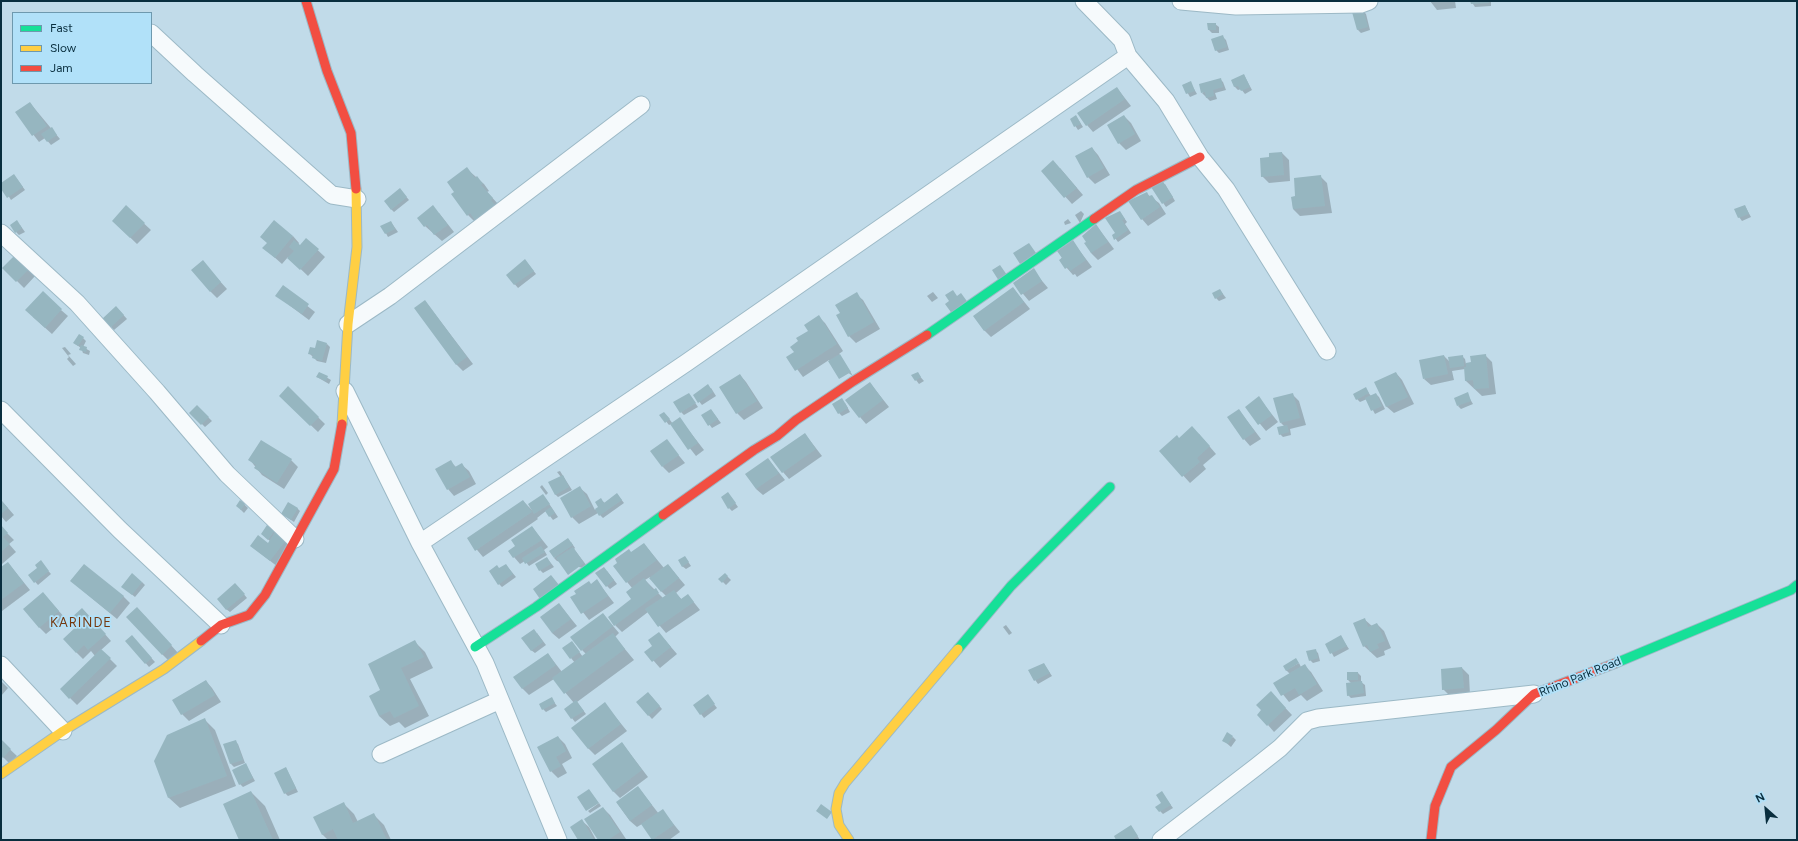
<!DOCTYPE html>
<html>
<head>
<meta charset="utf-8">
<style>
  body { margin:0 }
  #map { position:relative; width:1798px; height:841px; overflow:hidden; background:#c1dbe9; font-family:Figtree,sans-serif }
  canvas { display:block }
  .frame { position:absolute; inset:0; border:2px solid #092e3e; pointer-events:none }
  .legend { position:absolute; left:12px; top:12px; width:140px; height:72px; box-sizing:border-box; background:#b1e1f9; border:1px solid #6e99ae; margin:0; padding:5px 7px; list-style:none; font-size:12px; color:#092e3e }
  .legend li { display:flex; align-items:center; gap:8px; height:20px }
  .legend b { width:20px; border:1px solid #6e99ae }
  .north { position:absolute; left:1746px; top:789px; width:40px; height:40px; -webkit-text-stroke:3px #b1e1f9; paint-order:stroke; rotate:333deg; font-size:11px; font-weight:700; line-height:16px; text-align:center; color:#092e3e }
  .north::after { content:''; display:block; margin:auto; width:14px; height:18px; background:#092e3e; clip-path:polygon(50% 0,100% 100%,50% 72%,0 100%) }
</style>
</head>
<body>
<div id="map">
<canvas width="1798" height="841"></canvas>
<div class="frame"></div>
<ul class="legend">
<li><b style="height:5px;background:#16e098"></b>Fast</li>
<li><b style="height:5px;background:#ffcf43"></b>Slow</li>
<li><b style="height:5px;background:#f24e42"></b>Jam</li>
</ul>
<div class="north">N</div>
</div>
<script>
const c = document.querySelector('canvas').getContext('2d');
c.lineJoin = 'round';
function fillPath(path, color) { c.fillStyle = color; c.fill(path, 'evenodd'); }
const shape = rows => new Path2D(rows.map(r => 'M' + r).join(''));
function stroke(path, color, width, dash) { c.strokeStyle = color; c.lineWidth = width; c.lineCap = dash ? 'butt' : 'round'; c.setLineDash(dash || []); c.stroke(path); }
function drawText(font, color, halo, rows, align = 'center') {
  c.font = font + ' Figtree,sans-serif'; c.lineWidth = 3.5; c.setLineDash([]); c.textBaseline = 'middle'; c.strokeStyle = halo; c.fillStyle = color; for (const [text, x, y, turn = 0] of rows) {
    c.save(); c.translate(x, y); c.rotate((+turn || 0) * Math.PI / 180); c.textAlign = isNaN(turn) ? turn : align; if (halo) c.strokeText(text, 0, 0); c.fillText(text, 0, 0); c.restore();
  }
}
fillPath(shape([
  [1430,1,1455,1,1456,8,1437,10],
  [1471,1,1491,1,1491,6,1475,7],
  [1362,10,1366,14,1370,30,1361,33,1358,30,1353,13],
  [1215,24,1219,27,1219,33,1212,33,1209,30],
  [1223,37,1226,40,1229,50,1219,53,1216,50],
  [1244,75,1252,90,1245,94,1241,89,1238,90,1235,87,1232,81],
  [1220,79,1223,82,1226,90,1215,93,1217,99,1210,101,1202,93],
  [1190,82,1197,94,1190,97,1183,85],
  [1117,88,1131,106,1093,132,1087,125],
  [30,103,60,139,51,145,45,138,39,142,16,112],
  [1076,116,1083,127,1078,130,1071,119],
  [1124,116,1131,123,1141,141,1126,150,1119,143],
  [1092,148,1098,155,1110,175,1095,184,1088,177],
  [1282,153,1289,160,1290,181,1269,183,1262,176,1270,158],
  [1060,168,1083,195,1072,204,1042,171],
  [467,169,484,184,489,191,487,192,499,205,475,222,468,215,456,192],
  [1320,176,1327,183,1332,213,1300,216,1293,209,1292,198,1296,197],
  [17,179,25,190,11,200,1,184],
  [1165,184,1175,201,1166,207,1152,187],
  [403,193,409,200,394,212,391,209],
  [1147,194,1159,203,1166,214,1148,226,1142,219],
  [1745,206,1751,217,1742,221,1739,217],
  [126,207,151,230,137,244,113,221],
  [1081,211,1084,214,1080,223,1075,215],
  [1120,212,1127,222,1125,224,1131,233,1118,242,1113,235,1116,233],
  [439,213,454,232,442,241,425,226],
  [1068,219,1071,223,1065,225,1064,222],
  [391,222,398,232,388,237,382,226],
  [20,225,25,232,19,235,16,232],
  [1096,225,1114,249,1098,260,1091,253,1087,242],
  [293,236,299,243,298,245,300,247,306,239,325,257,308,276,288,257,282,264,264,248],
  [1073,242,1092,267,1077,277,1075,274,1073,275,1060,260],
  [16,255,36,275,24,288,4,268],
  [525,260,536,274,518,288,507,275],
  [209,269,227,289,217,298,210,291],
  [1033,270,1048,288,1029,301,1014,283],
  [283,287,315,312,309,320,277,296],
  [1013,288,1030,309,991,337,984,330],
  [1220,290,1226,298,1219,301,1216,298],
  [933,292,938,298,932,302,927,296],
  [856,294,863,300,880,329,856,343,849,336,841,313],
  [425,301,473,364,463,371,456,364],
  [61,310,68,316,52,334,33,317],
  [119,310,127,319,114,330,111,327],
  [819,317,825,323,843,351,839,354,853,376,829,360,803,377,788,357,795,352],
  [83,338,86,341,83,347,90,351,89,355,83,353,81,348,74,343],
  [327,344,330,347,326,363,317,361,310,354],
  [65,347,71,354,68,355,76,364,73,366,67,359,69,357,62,348],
  [1485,355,1492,362,1496,394,1482,396,1466,381,1465,369,1452,371,1454,380,1431,385,1424,379,1444,356,1450,362,1462,356,1465,359,1466,364,1472,363],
  [319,373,331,380,329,384,317,377],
  [917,373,924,381,919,384,913,376],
  [1396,373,1402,380,1414,404,1394,413,1387,407,1376,383],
  [740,375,746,382,763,408,744,420,737,413],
  [870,383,889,407,866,424,860,417],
  [288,388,325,424,318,432,280,396],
  [711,388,716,396,702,405,694,395],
  [1365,388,1371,396,1376,394,1379,397,1385,409,1375,414,1367,399,1360,402,1357,399],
  [689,394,698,407,684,415,681,412],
  [1292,394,1299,401,1306,425,1290,429,1291,435,1283,437,1280,434,1285,427,1281,423],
  [1467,394,1473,404,1461,409,1458,406],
  [1259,398,1278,422,1266,431,1246,407],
  [845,403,850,412,842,416,839,413],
  [197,406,212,421,205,427,191,413],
  [711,410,721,423,712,428,703,416],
  [1239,410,1261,439,1250,446,1244,439],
  [661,415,667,416,673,424,680,419,704,450,696,456,671,424,669,425],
  [805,434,822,456,789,479,783,472],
  [1199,434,1216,454,1203,465,1206,469,1190,483,1161,451,1179,439],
  [667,441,685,463,669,473,663,467],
  [768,459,785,480,763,495,756,489],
  [250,460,291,460,298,467,284,489,262,475],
  [451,462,457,468,462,465,469,471,476,484,454,496,448,489],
  [560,471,572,490,558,497,555,494,561,477,557,472],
  [542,485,548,493,546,495,540,487],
  [580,488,587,494,595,510,600,507,601,500,605,503,617,494,624,503,603,518,598,513,579,524,572,517],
  [731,497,738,507,732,511,729,508],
  [546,499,558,517,553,520,546,511,537,518,538,519,483,557,468,539,523,501,532,510],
  [1,500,14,515,6,522,1,516],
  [241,501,248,508,244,513,240,509],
  [297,508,300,511,294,522,282,514],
  [1,527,14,540,9,544,16,552,2,564],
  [532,527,548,547,544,550,547,555,529,566,525,561,520,564,514,557,516,547],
  [274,531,292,548,278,567,251,546,268,544,270,541,265,537],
  [571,542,575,548,574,549,590,570,557,561,554,558],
  [644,544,664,568,668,565,685,585,676,593,682,600,688,595,700,610,666,633,648,612,622,632,615,625,633,599,632,588,614,566],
  [650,577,662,592,666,596,663,598,645,580],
  [685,557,691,566,686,569,682,566],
  [547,558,554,567,543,573,540,570],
  [8,563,30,590,2,611,1,568],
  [43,565,51,574,38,585,29,575],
  [506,565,516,577,502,587,499,584,500,569],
  [607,571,617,584,610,589,607,586],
  [725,574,731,580,726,585,720,579],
  [71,581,123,596,130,603,117,619],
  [597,581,614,603,589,620,572,598],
  [142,582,145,585,135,597,125,589],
  [238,587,247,598,230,612,226,609],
  [43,593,65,618,46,634,39,627],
  [559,604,577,626,559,639,552,633],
  [603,614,619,633,615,637,634,660,577,702,586,714,575,722,565,709,574,703,554,679,529,695,522,688,548,654,562,672,575,663,571,658,575,646,583,657,586,654,582,650],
  [144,615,178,653,169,661,162,654],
  [89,616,111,641,101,650,117,666,77,705,61,689,95,656,91,651,83,659,76,652],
  [1364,619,1372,626,1377,624,1384,631,1391,648,1384,651,1385,655,1377,658,1364,646],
  [1006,625,1012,633,1009,635,1003,627],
  [537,633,546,645,535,653,531,650],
  [1341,637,1349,649,1334,657,1327,644],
  [135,640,155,662,149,667,127,641],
  [665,640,677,654,660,668,646,652],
  [415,642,425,652,433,668,410,679,429,716,405,728,399,722,390,726,379,716,382,691],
  [1315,650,1318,653,1320,661,1313,663,1310,660],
  [1299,663,1301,667,1304,665,1311,672,1323,691,1307,701,1301,695,1289,702,1274,683,1290,674,1286,670],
  [1044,664,1052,676,1038,684,1029,671],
  [1462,668,1469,675,1470,695,1450,696,1443,689],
  [1358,673,1361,676,1361,682,1365,685,1366,696,1351,698,1348,695,1351,683,1348,680],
  [1,681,8,688,1,696],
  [206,681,212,688,221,702,189,721,182,714],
  [651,696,662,709,652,719,637,702],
  [551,698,557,706,546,712,543,709],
  [710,699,717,708,704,718,694,705],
  [1277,699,1292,715,1274,732,1268,725],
  [605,704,627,731,595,755,588,748],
  [204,719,215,730,236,786,180,808,169,798,155,761],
  [558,737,565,744,572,758,562,764,567,773,558,778,551,771],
  [1233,737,1236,740,1231,747,1224,741],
  [1,741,17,756,10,764,1,755],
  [235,741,238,744,245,763,234,767,231,764],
  [622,743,648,777,620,798,613,791],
  [246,765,255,781,243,787,240,784],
  [286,768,298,792,288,796,285,793],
  [638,787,659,814,663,811,680,832,669,840,654,840,642,824,637,827,630,821,617,803],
  [251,792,265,806,280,840,240,840],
  [1162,793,1173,808,1163,814,1160,811,1163,803],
  [599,803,601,806,590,813,588,811],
  [344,804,354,814,358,822,374,815,384,825,391,840,328,840,322,834],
  [603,808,610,815,626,839,599,840],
  [582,821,589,827,596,840,579,840],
  [1131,826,1140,840,1118,840]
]), '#0003');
fillPath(shape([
  [1470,1,1489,1,1489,3,1471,4],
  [1363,9,1368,27,1357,30,1352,12],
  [1207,23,1216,23,1216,30,1208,30],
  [1223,35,1227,47,1215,51,1211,39],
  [1244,74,1250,87,1241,91,1238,86,1234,87,1231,80],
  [1221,78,1223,87,1213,90,1214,96,1206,98,1205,92,1201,93,1199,84],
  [1191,81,1195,91,1186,94,1182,85],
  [1117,87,1125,99,1086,126,1077,113],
  [30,102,47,126,32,136,15,112],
  [1076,115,1081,124,1074,127,1070,119],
  [1124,115,1135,134,1118,144,1107,125],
  [52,127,57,135,47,142,41,134],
  [1092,147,1104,168,1087,178,1075,156],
  [1282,152,1284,175,1261,177,1260,158,1269,157,1269,153],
  [1053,160,1077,188,1064,198,1041,171],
  [467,167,475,178,477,176,483,184,481,185,493,198,491,200,497,208,477,223,470,213,467,216,451,194,454,192,447,182],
  [14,174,23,187,7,198,1,189,1,183],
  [1321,175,1325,206,1293,209,1291,197,1295,196,1294,178],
  [1162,180,1173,197,1162,204,1151,187],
  [400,188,407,197,391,210,384,201],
  [1147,192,1149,196,1152,195,1160,207,1141,220,1128,201],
  [126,205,145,223,130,238,112,221],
  [433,205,448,225,434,235,427,225,424,227,417,218],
  [1745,205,1749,214,1738,218,1734,209],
  [1120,211,1125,219,1122,220,1128,230,1114,240,1112,235,1115,233,1105,218],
  [17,220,22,228,15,233,10,225],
  [274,220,293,236,275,258,262,248,267,243,260,237],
  [391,221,395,229,385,234,380,226],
  [1096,224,1108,242,1091,253,1084,243,1086,242,1082,236],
  [306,238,319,249,300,270,287,258,294,251,289,247,294,240,300,245],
  [1073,240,1086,260,1070,271,1068,267,1065,269,1059,260,1062,258,1057,251],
  [1029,243,1036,253,1020,264,1013,253],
  [16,254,31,267,16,282,2,268],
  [525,259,534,271,514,285,506,275],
  [203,260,221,282,210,292,191,270],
  [1000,265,1007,275,999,281,992,270],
  [1034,268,1042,281,1021,295,1013,283],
  [283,285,309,304,302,314,275,296],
  [1013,287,1024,302,984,331,973,316],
  [1220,289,1223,294,1215,299,1212,293],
  [953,290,957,296,961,293,969,304,953,315,945,304,949,301,945,295],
  [43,291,62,309,45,328,25,310],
  [857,292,874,322,848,337,836,315,840,313,835,305],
  [425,300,467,357,456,365,414,308],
  [116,306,124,315,110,328,102,319],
  [819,315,837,344,795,371,786,357,794,352,790,347,798,341,796,338,808,331,804,325],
  [79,334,84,337,78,346,73,343],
  [317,340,327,343,322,361,312,358,313,355,308,354,310,347,315,348],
  [81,345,87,347,86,352,79,350],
  [840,354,851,372,839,379,828,361],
  [1486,354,1489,388,1474,389,1473,380,1465,381,1464,367,1466,367,1466,363,1471,362,1470,356],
  [1444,355,1448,374,1423,379,1419,360],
  [1463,355,1464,366,1450,368,1448,357],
  [319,372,328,376,326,381,316,377],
  [918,372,921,377,915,381,911,375],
  [1396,372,1408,397,1386,407,1374,382],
  [740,374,757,401,736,414,719,387],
  [870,382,883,400,859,418,845,400],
  [708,384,713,392,698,403,693,395],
  [288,386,319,417,310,426,279,396],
  [1366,387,1369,393,1356,400,1353,394],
  [1468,392,1471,401,1457,406,1454,398],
  [689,393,696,403,680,413,673,402],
  [1293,393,1300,418,1280,423,1273,398],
  [1376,393,1382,406,1371,411,1365,398],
  [1259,396,1272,415,1258,425,1245,407],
  [842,398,848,408,838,414,832,404],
  [197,405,209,417,201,425,189,413],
  [711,409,718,419,708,426,701,415],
  [1239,409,1255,432,1243,440,1227,417],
  [664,412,670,419,665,423,659,415],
  [680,417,698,443,688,450,670,424],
  [1287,425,1289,432,1279,435,1277,427],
  [1192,426,1210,446,1197,458,1200,462,1182,477,1159,451,1177,435,1179,438],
  [805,433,816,449,782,473,770,457],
  [667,439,679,455,662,467,650,451],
  [261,440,292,459,277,483,254,468,256,465,248,460],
  [768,458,779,473,756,489,745,474],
  [451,460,455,467,462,463,470,477,447,490,435,469],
  [563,475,569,487,555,495,548,482],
  [580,486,591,506,571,518,560,498],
  [728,492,736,503,728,509,721,497],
  [617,493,622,500,599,516,595,509,598,507,595,502,601,498,604,503],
  [543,494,550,504,534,514,528,504],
  [1,500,8,508,1,514],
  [240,500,245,504,241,510,236,506],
  [523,500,532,512,475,551,467,538],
  [288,502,298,508,291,520,281,514],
  [551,507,555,513,549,517,545,511],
  [1,525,8,533,3,537,10,544,1,552],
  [267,525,275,530,268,540,261,534],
  [532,526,542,540,513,558,508,551,515,546,511,540],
  [275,532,286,540,270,561,250,546,258,535,268,543],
  [568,538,573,545,554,558,549,551],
  [644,543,657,560,626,583,613,566,617,563,615,559,629,549,631,552],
  [541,546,545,552,525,564,522,558],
  [573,547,584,563,568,575,556,558],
  [685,556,689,562,682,567,678,560],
  [547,557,551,564,539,571,535,564],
  [41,560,49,571,34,583,28,575,37,568,35,565],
  [8,562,24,583,1,600,1,567],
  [84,564,124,596,110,613,70,581],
  [506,564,513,574,498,585,489,571,497,565,499,568],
  [668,564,679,578,661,592,649,578],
  [604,567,614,580,606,587,595,573],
  [132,573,142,582,132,595,121,587],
  [725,573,728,576,722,583,718,579],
  [551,575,559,585,540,599,533,589],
  [644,578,653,590,656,588,659,593,614,626,608,617,631,599,626,592],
  [597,579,608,596,581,614,570,597,576,594,574,591,589,581,591,584],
  [235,583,245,594,226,610,217,599],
  [674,590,681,599,688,594,694,602,658,627,645,609],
  [43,592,59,611,39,628,23,609],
  [559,603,571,619,552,633,540,617],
  [137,607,172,645,162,655,126,617],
  [82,608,106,634,88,650,84,645,76,653,63,639,78,625,71,618],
  [603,613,613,626,581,651,570,637],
  [1365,618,1368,627,1377,623,1385,641,1377,644,1379,648,1370,652,1367,645,1363,647,1353,623],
  [534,629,543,642,531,651,521,638],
  [659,632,671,647,652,662,644,652,652,646,648,640],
  [613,633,625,649,564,694,552,678],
  [132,635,152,658,145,664,125,641],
  [1341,635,1347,646,1330,654,1325,644],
  [415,640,424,657,401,668,419,706,394,718,390,711,379,716,369,696,380,690,368,664],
  [572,641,580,652,570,659,562,648],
  [101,649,111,658,69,699,60,689],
  [1316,649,1318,658,1309,661,1306,651],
  [548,653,556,665,522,689,513,677],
  [1296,658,1299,663,1286,671,1283,666],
  [1044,663,1050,673,1034,681,1028,670],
  [1305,664,1317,684,1299,695,1295,688,1281,696,1273,683],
  [1462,667,1464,688,1442,690,1441,669],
  [1347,672,1358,672,1358,680,1347,680],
  [206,680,215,695,181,715,172,700],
  [1362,681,1364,693,1347,696,1346,683],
  [1271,691,1286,708,1267,726,1257,715,1261,710,1256,705],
  [648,692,660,706,648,716,636,702],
  [708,694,715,704,700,715,693,705],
  [552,697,555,703,542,710,539,704],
  [576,700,584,711,571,719,564,709],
  [605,702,621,724,588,749,571,728],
  [205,718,227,776,168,798,154,761,167,735],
  [1227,732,1233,736,1228,744,1222,741],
  [558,736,566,751,556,757,561,766,550,772,537,747],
  [1,739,11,749,3,758,1,756],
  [236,740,243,760,230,764,223,744],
  [622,742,642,770,613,792,592,764],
  [246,763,253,778,239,785,232,770],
  [286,767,296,788,284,794,274,773],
  [638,786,652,805,630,821,616,802],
  [589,789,599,803,586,811,577,797],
  [251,791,273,840,239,840,223,804],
  [1162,791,1171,805,1159,812,1155,807,1161,803,1156,795],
  [344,802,353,823,374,813,387,840,338,840,333,829,322,835,313,817],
  [821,804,832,812,827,819,816,811],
  [603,807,620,832,608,840,598,840,584,819],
  [663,809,674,825,652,840,641,824],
  [582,819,594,840,578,840,570,827],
  [1131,825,1138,836,1132,840,1116,840,1114,836]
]), '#96b6c0');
const street = shape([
  [1084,1,1122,40,1128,56,1166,101,1200,157,1226,189,1327,351],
  [1181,1,1236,6,1361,4,1369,1],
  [151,33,195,74,332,195,357,199],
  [1,233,77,303,157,392,227,474,295,539],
  [348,324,390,296,641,105],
  [345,391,420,543,485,663,558,840],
  [1,410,120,530,221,625],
  [420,543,686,363,1128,56],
  [1,665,63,731],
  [381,754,500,700],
  [1161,840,1256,767,1280,748,1307,721,1318,718,1534,694]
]);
const fast = shape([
  [927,335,1094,219],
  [475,647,536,607,663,515],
  [958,649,1011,586,1110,487],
  [1616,663,1791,590,1797,585]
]);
const slow = shape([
  [342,424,348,324,357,247,356,189],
  [1,774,63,731,164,669,201,641],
  [849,840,839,825,836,809,839,793,845,783,958,649]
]);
const jam = shape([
  [306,1,327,71,351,133,356,189],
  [1094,219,1136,190,1200,157],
  [663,515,754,450,777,436,796,420,852,382,927,335],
  [201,641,221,625,249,615,265,595,334,469,342,424],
  [1431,840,1435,806,1451,767,1496,730,1534,694,1616,663]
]);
stroke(street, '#9cb9c6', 19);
stroke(fast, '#9cb9c6', 11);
stroke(slow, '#9cb9c6', 11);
stroke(jam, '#9cb9c6', 11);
stroke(street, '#f6fafc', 17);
stroke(fast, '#16e098', 9);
stroke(slow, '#ffcf43', 9);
stroke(jam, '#f24e42', 9);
drawText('12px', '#092e3e', '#b1e1f9', [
  ["Rhino Park Road",1580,677,-22]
]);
c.letterSpacing = '1px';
drawText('13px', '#75380f', '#b1e1f9', [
  ["KARINDE",81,623]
]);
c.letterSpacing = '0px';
</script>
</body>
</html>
